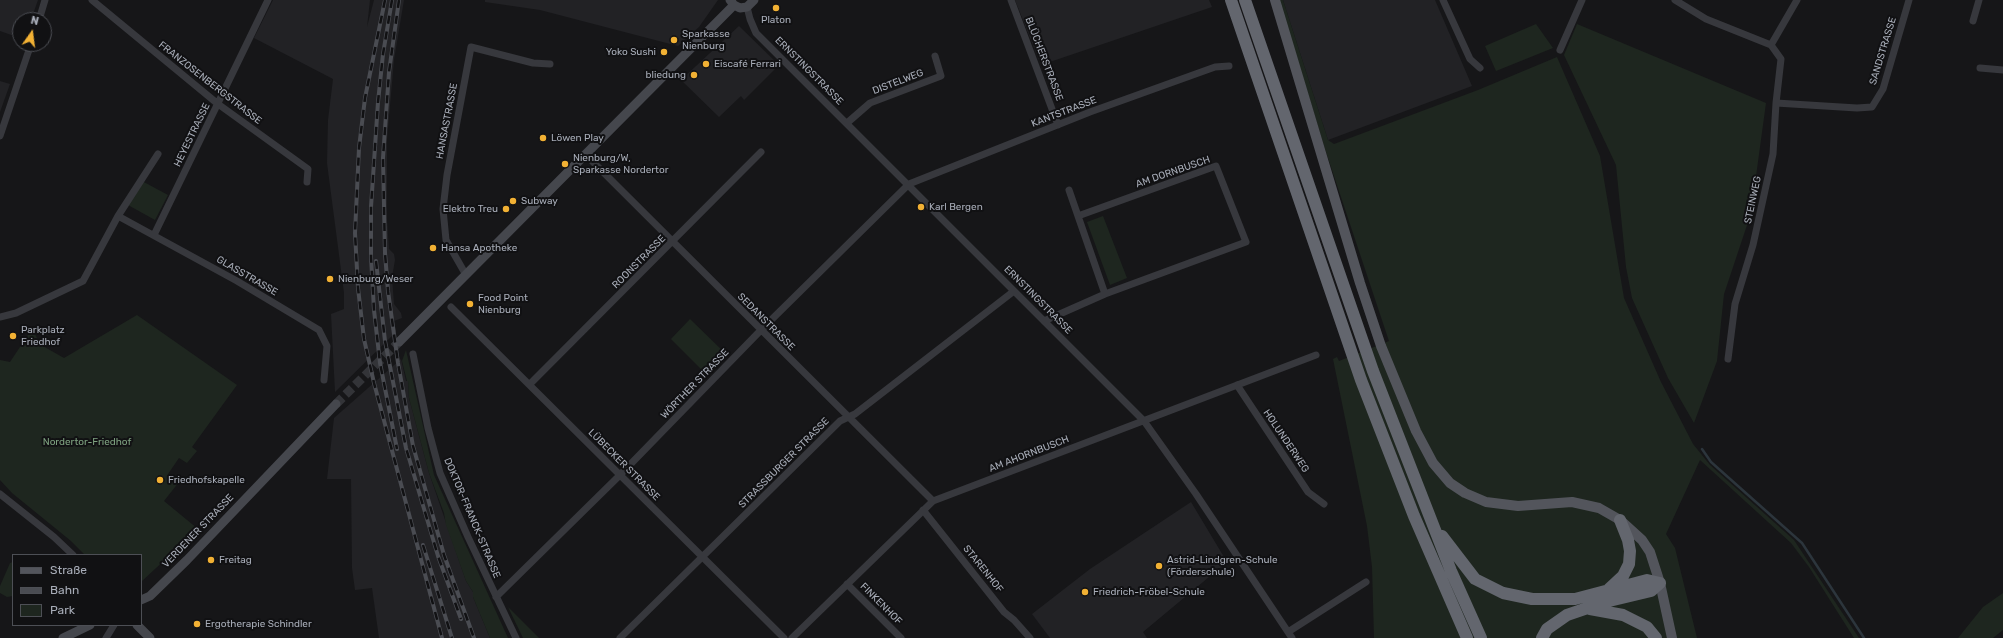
<!DOCTYPE html>
<html>
<head>
<meta charset="utf-8">
<style>
  body { margin:0 }
  #map { position:relative; width:2003px; height:638px; overflow:hidden; background:#161618; font-family:Rubik,sans-serif }
  canvas { display:block }
  .legend { position:absolute; left:12px; top:554px; width:130px; height:72px; box-sizing:border-box; background:#111113; border:1px solid #4d4f55; margin:0; padding:5px 7px; list-style:none; font-size:12px; color:#a8adb8 }
  .legend li { display:flex; align-items:center; gap:8px; height:20px }
  .legend b { width:20px; border:1px solid #4d4f55 }
  .north { position:absolute; left:12px; top:12px; width:40px; height:40px; box-sizing:border-box; background:#111113; border:1px solid #4d4f55; border-radius:50%; rotate:14deg; font-size:11px; font-weight:700; line-height:16px; text-align:center; color:#a8adb8 }
  .north::after { content:''; display:block; margin:auto; width:14px; height:18px; background:#f2b134; clip-path:polygon(50% 0,100% 100%,50% 72%,0 100%) }
</style>
</head>
<body>
<div id="map">
<canvas width="2003" height="638"></canvas>
<ul class="legend">
<li><b style="height:5px;background:#53555c"></b>Straße</li>
<li><b style="height:5px;background:#4a4c52"></b>Bahn</li>
<li><b style="height:11px;background:#1e261f"></b>Park</li>
</ul>
<div class="north">N</div>
</div>
<script>
const c = document.querySelector('canvas').getContext('2d');
c.lineJoin = 'round';
function fillPath(path, color) { c.fillStyle = color; c.fill(path, 'evenodd'); }
const shape = rows => new Path2D(rows.map(r => 'M' + r).join(''));
function stroke(path, color, width, dash) { c.strokeStyle = color; c.lineWidth = width; c.lineCap = dash ? 'butt' : 'round'; c.setLineDash(dash || []); c.stroke(path); }
function drawText(font, color, halo, rows, align = 'center') {
  c.font = font + ' Rubik,sans-serif'; c.lineWidth = 4; c.setLineDash([]); c.textBaseline = 'middle'; c.strokeStyle = halo; c.fillStyle = color; for (const [text, x, y, turn = 0] of rows) {
    c.save(); c.translate(x, y); c.rotate((+turn || 0) * Math.PI / 180); c.textAlign = isNaN(turn) ? turn : align; if (halo) c.strokeText(text, 0, 0); c.fillText(text, 0, 0); c.restore();
  }
}
fillPath(shape([
  [0,0,38,0,31,20,20,20,20,38,0,31],
  [273,0,370,0,367,27,374,0,404,0,394,60,387,140,387,219,389,249,394,254,395,260,392,277,394,304,401,313,402,318,394,321,396,332,335,392,331,314,344,309,344,293,327,163,328,120,333,79,254,38],
  [485,0,718,0,699,27,678,46,540,10,485,2],
  [1015,0,1209,0,1212,7,1041,65],
  [1283,0,1435,0,1472,86,1328,140],
  [739,26,779,65,744,100,741,96,719,117,681,80],
  [0,81,10,84,0,112],
  [401,359,406,381,408,381,409,398,429,473,466,581,473,592,473,597,490,638,379,638,372,588,355,590,352,568,351,479,327,479,334,418],
  [1191,502,1227,562,1143,632,1147,638,1050,638,1032,614,1090,569]
]), '#222225');
fillPath(shape([
  [1279,0,1283,0,1328,140,1334,144,1478,90,1557,57,1600,156,1624,298,1661,382,1693,444,1710,465,1794,540,1859,638,1854,638,1809,567,1791,543,1700,460,1666,534,1675,548,1697,638,1374,638,1372,567,1367,526,1333,359,1337,357,1339,361,1389,341,1324,146],
  [1536,24,1553,48,1496,71,1485,46],
  [1577,24,1766,103,1751,213,1724,294,1717,361,1694,423,1668,378,1632,298,1626,267,1616,165,1564,55],
  [142,181,168,195,155,220,128,205],
  [1103,216,1127,278,1110,285,1087,222],
  [137,315,237,385,192,447,197,451,187,463,179,458,168,474,179,482,164,501,198,529,141,582,141,555,85,555,71,541,12,493,0,480,0,360,10,362,32,329,41,345,64,358],
  [690,319,727,355,707,375,671,339],
  [406,350,434,475,508,638,490,638,473,597,473,592,466,581,446,525,444,513,429,473,409,398,408,381,407,381,402,361],
  [13,562,13,596,7,597,0,593,0,586,10,563],
  [2003,593,2003,630,1993,638,1958,638,1983,607],
  [508,607,539,638,523,638]
]), '#1e261f');
stroke(shape([
  [1702,449,1711,462,1802,543,1864,638]
]), '#2c353c', 2.5);
stroke(shape([
  [336,404,399,342]
]), '#333438', 9, [9, 4.5]);
stroke(shape([
  [92,0,218,104,308,169,307,182],
  [1011,0,1058,125],
  [1443,0,1470,59,1480,68],
  [1675,0,1706,19,1771,45,1797,0],
  [747,7,750,19,756,33,1144,421,1196,494,1292,638],
  [39,20,45,0],
  [1973,21,1979,0],
  [1560,50,1582,0],
  [1980,68,2003,70],
  [1776,103,1857,108,1872,107,1883,89,1909,0],
  [847,123,870,103,941,76,935,56],
  [0,136,31,44],
  [586,155,933,501],
  [1069,190,1105,294],
  [118,216,237,281,319,330,327,346,324,380],
  [154,235,268,0],
  [466,275,446,240,443,209,447,175,471,47,533,63,550,64],
  [451,307,784,638],
  [0,317,16,313,83,281,118,216,158,154],
  [1044,321,1105,294,1246,242,1216,166,1078,216],
  [413,354,428,428,440,473,468,537,516,638],
  [1728,359,1735,304,1753,245,1773,154,1776,103,1781,59,1771,45],
  [530,384,761,152],
  [1237,385,1308,492,1324,504],
  [0,494,54,537,73,555],
  [923,510,1004,612,1014,620,1030,638],
  [847,584,901,638],
  [496,597,620,475,761,330,909,184,1090,112,1215,67,1229,66],
  [1288,632,1366,582],
  [106,638,114,625],
  [620,638,840,421,855,414,1014,291],
  [792,638,933,501,1316,355]
]), '#37383d', 7);
stroke(shape([
  [730,0,734,5,740,8,747,7,754,0],
  [399,342,734,5],
  [141,600,150,596,187,560,336,404],
  [137,625,150,638],
  [63,638,90,625]
]), '#45474d', 9);
stroke(shape([
  [1275,0,1360,283,1381,346,1416,431,1433,463,1450,483,1465,493,1486,502,1518,506,1572,502,1599,508,1620,520,1642,540,1650,552,1660,583,1672,638]
]), '#53555c', 10);
stroke(shape([
  [1231,0,1361,380,1414,516,1467,638],
  [1245,0,1373,371,1451,571,1481,638],
  [1442,536,1475,579,1503,593,1532,599,1575,599,1647,580,1660,583],
  [1609,589,1623,576,1629,564,1630,551,1628,540,1620,520],
  [1590,609,1623,615,1647,627,1656,638],
  [1542,638,1547,629,1567,615,1605,602,1651,591,1660,583]
]), '#63666e', 12);
const rail = shape([
  [385,0,365,98,359,148,355,233,358,288,364,339,374,383,442,638],
  [392,0,383,54,378,102,371,207,371,257,374,310,380,363,397,449],
  [399,0,389,72,383,158,385,253,388,291,398,363,413,446,444,555,474,638],
  [376,261,385,341,406,448,438,556,461,619],
  [423,545,452,638]
]);
stroke(rail, '#4a4c52', 4);
stroke(rail, '#111113', 2.5, [8]);
for (const [x, y, r, color] of [
  [776,8,4,"#f2b134"],
  [674,40,4,"#f2b134"],
  [664,52,4,"#f2b134"],
  [706,64,4,"#f2b134"],
  [694,75,4,"#f2b134"],
  [543,138,4,"#f2b134"],
  [565,164,4,"#f2b134"],
  [513,201,4,"#f2b134"],
  [921,207,4,"#f2b134"],
  [506,209,4,"#f2b134"],
  [433,248,4,"#f2b134"],
  [330,279,4,"#f2b134"],
  [470,304,4,"#f2b134"],
  [13,336,4,"#f2b134"],
  [160,480,4,"#f2b134"],
  [211,560,4,"#f2b134"],
  [1159,566,4,"#f2b134"],
  [1085,592,4,"#f2b134"],
  [197,624,4,"#f2b134"]
]) { const dot = new Path2D(); dot.arc(x, y, r, 0, 2 * Math.PI); c.fillStyle = color; c.fill(dot); stroke(dot, '#111113', 1.5); }
drawText('10px', '#a8adb8', '#111113', [
  ["Platon",776,20,"center"],
  ["Sparkasse",682,34],
  ["Nienburg",682,46],
  ["Yoko Sushi",656,52,"right"],
  ["Eiscafé Ferrari",714,64],
  ["bliedung",686,75,"right"],
  ["Löwen Play",551,138],
  ["Nienburg/W,",573,158],
  ["Sparkasse Nordertor",573,170],
  ["Subway",521,201],
  ["Karl Bergen",929,207],
  ["Elektro Treu",498,209,"right"],
  ["Hansa Apotheke",441,248],
  ["Nienburg/Weser",338,279],
  ["Food Point",478,298],
  ["Nienburg",478,310],
  ["Parkplatz",21,330],
  ["Friedhof",21,342],
  ["Friedhofskapelle",168,480],
  ["Freitag",219,560],
  ["Astrid-Lindgren-Schule",1167,560],
  ["(Förderschule)",1167,572],
  ["Friedrich-Fröbel-Schule",1093,592],
  ["Ergotherapie Schindler",205,624]
], 'left');
drawText('10px', '#a8adb8', '#111113', [
  ["SANDSTRASSE",1883,51,-73],
  ["BLÜCHERSTRASSE",1044,59,69],
  ["ERNSTINGSTRASSE",809,71,45],
  ["DISTELWEG",898,82,-21],
  ["FRANZOSENBERGSTRASSE",210,83,38],
  ["KANTSTRASSE",1064,112,-21],
  ["HANSASTRASSE",447,121,-79],
  ["HEYESTRASSE",192,135,-64],
  ["AM DORNBUSCH",1173,172,-19],
  ["STEINWEG",1753,200,-78],
  ["ROONSTRASSE",639,262,-45],
  ["GLASSTRASSE",247,276,30],
  ["ERNSTINGSTRASSE",1038,300,45],
  ["SEDANSTRASSE",766,322,45],
  ["WÖRTHER STRASSE",695,384,-46],
  ["HOLUNDERWEG",1286,441,56],
  ["AM AHORNBUSCH",1029,454,-21],
  ["STRASSBURGER STRASSE",784,463,-45],
  ["LÜBECKER STRASSE",624,465,45],
  ["DOKTOR-FRANCK-STRASSE",472,518,67],
  ["VERDENER STRASSE",198,531,-46],
  ["STARENHOF",983,569,51],
  ["FINKENHOF",881,604,45]
]);
drawText('10px', '#7fa381', '#111113', [
  ["Nordertor-Friedhof",87,442]
]);
</script>
</body>
</html>
